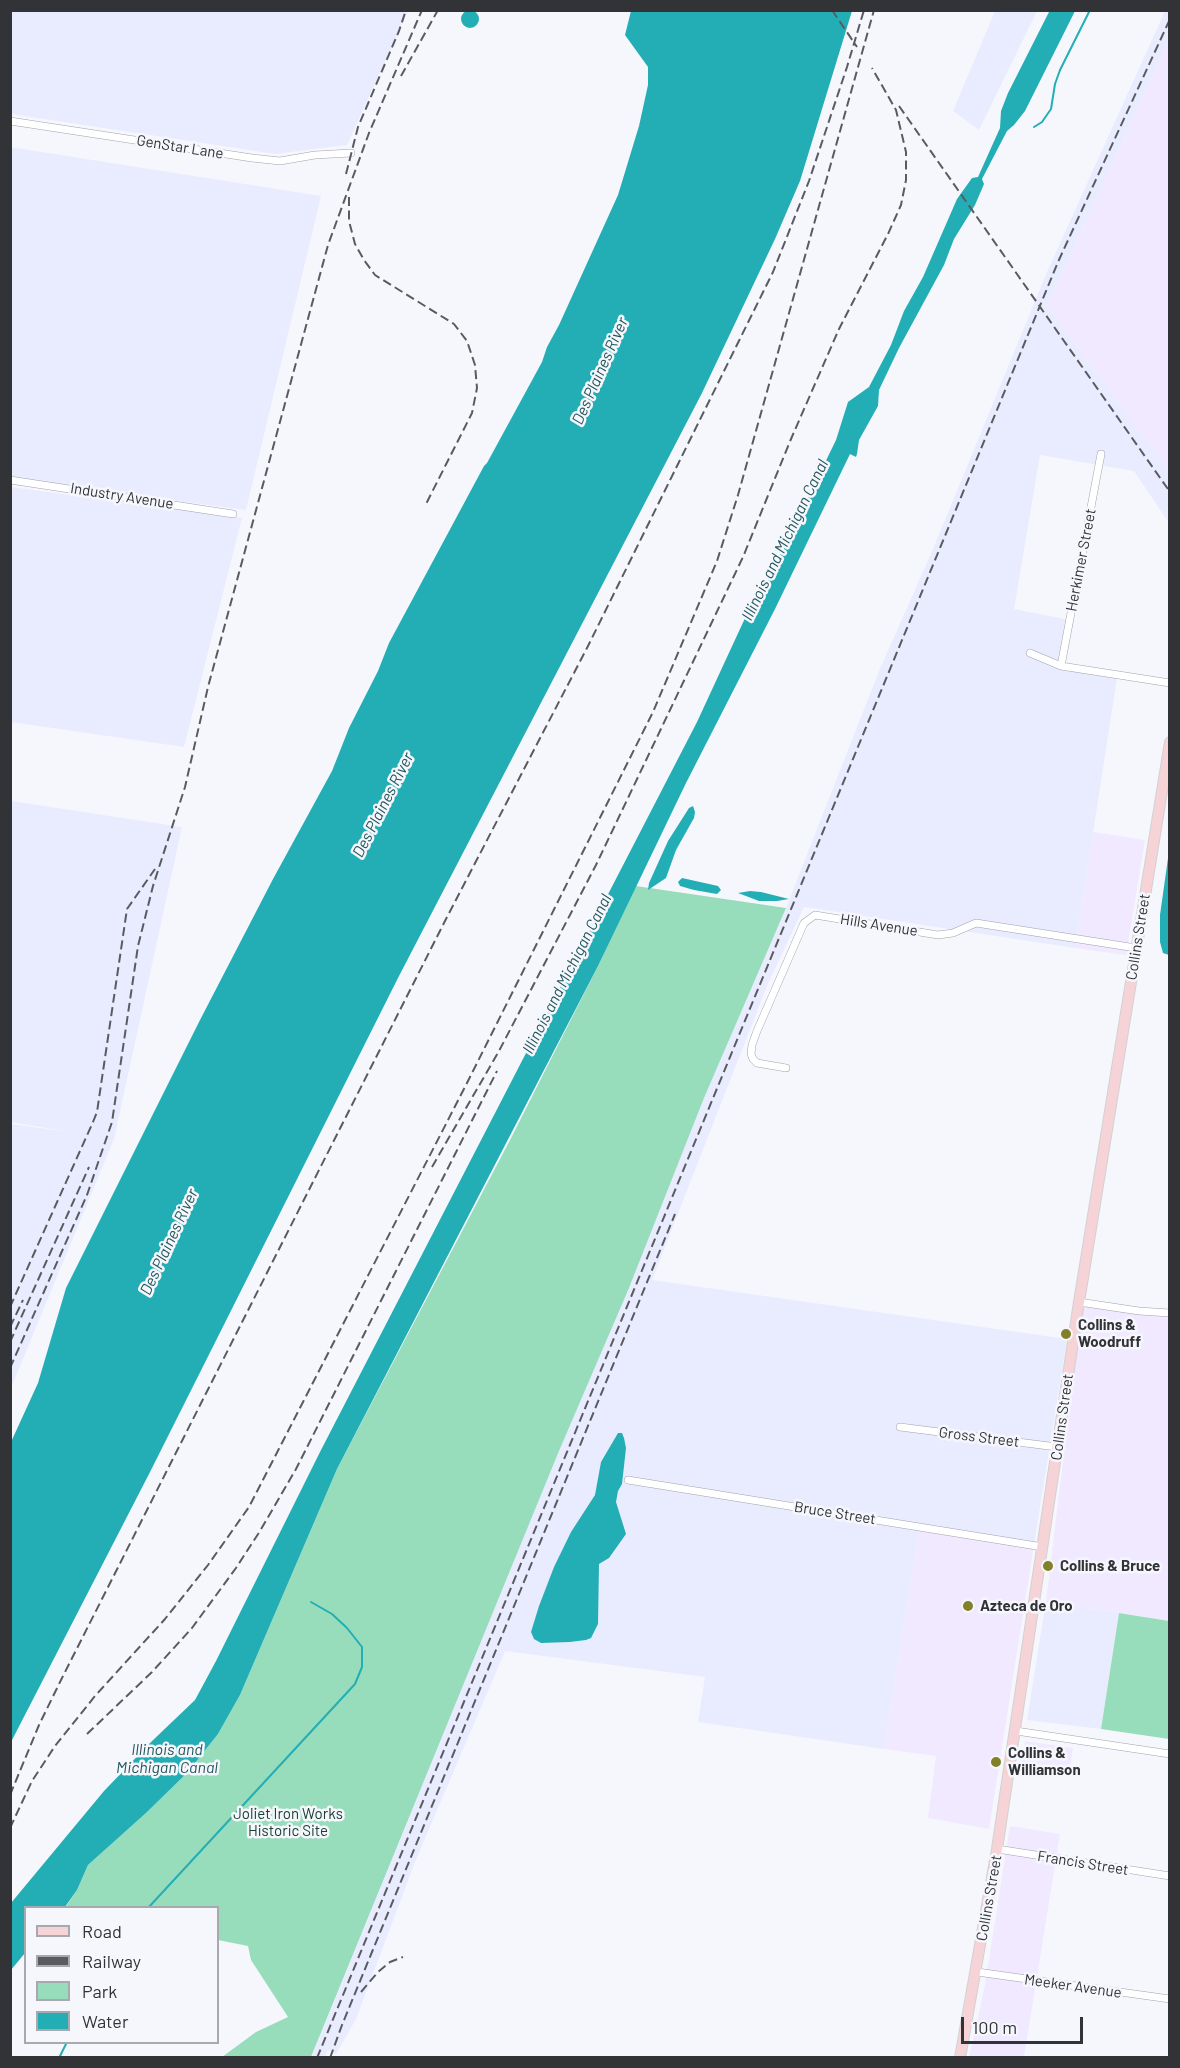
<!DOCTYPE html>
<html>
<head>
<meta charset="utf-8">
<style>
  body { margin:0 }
  #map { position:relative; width:1180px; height:2068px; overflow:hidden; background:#f6f7fd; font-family:Barlow,sans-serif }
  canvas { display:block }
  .frame { position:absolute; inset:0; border:12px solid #323337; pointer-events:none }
  .legend { position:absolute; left:24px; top:1906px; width:195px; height:138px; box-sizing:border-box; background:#f6f7fd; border:2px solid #a8a9ae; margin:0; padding:8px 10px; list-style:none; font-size:18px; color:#323337 }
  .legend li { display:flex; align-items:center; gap:12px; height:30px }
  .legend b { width:30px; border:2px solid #a8a9ae }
  .scale { position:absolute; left:961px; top:2017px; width:122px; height:27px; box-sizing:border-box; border:3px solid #323337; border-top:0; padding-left:8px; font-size:18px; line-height:21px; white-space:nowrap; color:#323337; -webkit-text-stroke:4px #f6f7fd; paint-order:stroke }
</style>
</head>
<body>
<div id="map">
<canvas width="1180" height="2068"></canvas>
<div class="frame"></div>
<ul class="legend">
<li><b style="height:8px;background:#f5d3d7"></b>Road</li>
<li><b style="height:8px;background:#5a5b60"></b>Railway</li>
<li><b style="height:16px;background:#98ddbb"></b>Park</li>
<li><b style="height:16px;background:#23aeb6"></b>Water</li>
</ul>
<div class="scale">100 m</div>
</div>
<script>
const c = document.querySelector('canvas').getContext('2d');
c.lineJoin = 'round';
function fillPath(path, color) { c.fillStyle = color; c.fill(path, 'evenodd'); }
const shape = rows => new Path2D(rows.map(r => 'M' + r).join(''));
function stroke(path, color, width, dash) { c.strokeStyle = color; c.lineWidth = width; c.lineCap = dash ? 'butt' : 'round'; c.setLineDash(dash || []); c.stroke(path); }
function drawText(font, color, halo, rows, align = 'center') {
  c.font = font + ' Barlow,sans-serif'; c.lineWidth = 5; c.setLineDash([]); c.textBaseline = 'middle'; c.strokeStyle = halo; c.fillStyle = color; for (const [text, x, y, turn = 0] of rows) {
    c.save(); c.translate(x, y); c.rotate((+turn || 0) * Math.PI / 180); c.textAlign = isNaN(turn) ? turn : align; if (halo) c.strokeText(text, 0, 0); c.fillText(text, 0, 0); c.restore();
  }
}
fillPath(shape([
  [1169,40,1169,475,1162,461,1047,306],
  [1093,832,1145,840,1126,955,1075,948],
  [1082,1305,1169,1316,1169,1621,1046,1601],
  [920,1524,1034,1545,989,1829,928,1818,936,1756,884,1749],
  [1025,1741,1073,1748,1069,1773,1020,1767],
  [1010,1826,1060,1834,1024,2057,969,2058,985,1985]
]), '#f1e9ff');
fillPath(shape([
  [10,11,11,10,408,11,347,145,275,154,11,114],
  [995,11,1037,11,979,130,953,111],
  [1165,11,1169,11,1169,40,1047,306,1162,461,1169,475,1169,523,1134,471,1040,455,1014,609,1074,621,1065,664,1118,672,1075,948,804,907,767,986,652,1280,1067,1339,1034,1545,920,1524,884,1749,698,1722,705,1677,505,1651,415,1862,356,2019,336,2054,328,2050,325,2057,311,2058,559,1451,629,1288,704,1098,786,908,879,671,933,549,1047,272],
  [10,147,321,196,246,510,11,479],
  [11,487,242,518,184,747,11,722],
  [11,801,182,827,114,1139,11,1388,11,1124,69,1132,11,1122],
  [1046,1601,1119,1613,1101,1729,1027,1720]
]), '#e9ecfe');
fillPath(shape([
  [636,886,786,908,704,1098,629,1288,559,1451,311,2057,222,2057,256,2032,288,2017,251,1960,248,1946,218,1940,218,1908,65,1908,77,1890,88,1865,146,1813,187,1773,218,1734,240,1695,337,1469,510,1140,598,966],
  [1119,1613,1169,1621,1169,1739,1101,1729]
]), '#98ddbb');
fillPath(shape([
  '461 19a9 9 0 1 1 18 0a9 9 0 1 1-18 0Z',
  [1050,10,1075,11,1025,111,1014,125,1007,131,982,179,984,184,975,205,954,239,944,265,899,348,879,390,878,406,859,440,857,454,856,457,850,454,775,609,686,783,598,966,337,1469,240,1695,218,1734,187,1773,146,1813,88,1865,77,1890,65,1907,26,1908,25,1953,11,1970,11,1903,104,1791,150,1743,195,1700,216,1661,321,1450,697,722,746,616,766,584,836,440,848,402,869,387,891,345,904,311,923,277,957,199,972,178,978,177,1000,128,1001,111,1008,93],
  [631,11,852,11,800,181,775,239,702,393,399,976,149,1474,11,1742,11,1442,38,1383,66,1288,200,1020,273,879,332,771,349,728,378,671,389,643,484,466,487,463,542,362,547,347,559,325,618,195,639,126,648,85,648,67,625,35],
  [693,806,695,812,694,818,676,850,666,878,648,890,649,883,668,841,689,808],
  [1169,851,1169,955,1163,953,1160,942,1160,915],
  [682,878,718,886,721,890,717,894,694,890,680,886,678,882],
  [750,891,761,892,789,899,777,901,759,901,738,893],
  [618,1433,622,1433,624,1438,626,1448,622,1484,618,1491,616,1502,626,1534,609,1558,599,1564,598,1624,591,1638,586,1640,570,1642,541,1643,534,1639,531,1632,539,1606,554,1567,571,1532,595,1495,601,1462]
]), '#23aeb6');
stroke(shape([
  [1034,127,1042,122,1051,109,1055,84,1060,70,1090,10],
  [148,1908,355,1684,362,1667,362,1647,347,1628,332,1614,311,1602],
  [59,2058,67,2042]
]), '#23aeb6', 2);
const street = shape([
  [10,121,252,158,280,161,315,155,351,153],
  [10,480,233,514],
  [1030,653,1061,666,1170,683],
  [1061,666,1101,454],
  [786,1068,757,1063,753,1059,751,1054,752,1045,757,1031,804,923,815,915,938,935,953,933,976,923,1136,948],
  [1079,1302,1139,1311,1170,1313],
  [900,1427,1057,1447],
  [628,1480,1043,1547],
  [1016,1731,1170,1754],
  [997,1849,1170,1876],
  [977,1972,1170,1999]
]);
const primary = shape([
  [960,2058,997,1849,1079,1302,1170,742]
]);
stroke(street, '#a1a2ac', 8);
stroke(primary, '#d2d2d3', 12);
stroke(street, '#fff', 7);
stroke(primary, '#f5d3d7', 10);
stroke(shape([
  [832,10,857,47],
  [401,76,438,10],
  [899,106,1170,492],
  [346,174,358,127,399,31,406,10],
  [349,197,349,221,355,244,364,260,375,275,454,324,467,341,475,365,477,388,472,413,425,506],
  [432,1167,499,1051,596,865,743,557,791,439,839,329,888,234,901,205,906,180,906,152,896,110,872,68],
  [10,1307,93,1122,97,1112,127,909,155,869],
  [10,1327,23,1300],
  [10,1342,89,1167],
  [10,1368,87,1195,112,1122,138,946,153,886,185,787,208,687,328,245,369,133,422,10],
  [87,1734,152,1672,192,1628,236,1568,260,1531,296,1469,497,1071],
  [10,1795,39,1725,62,1678,446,919,588,646,773,272,809,181,847,67,864,10],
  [10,1828,32,1781,55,1746,95,1696,165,1619,208,1565,249,1507,466,1085,653,712,717,561,738,495,874,10],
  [361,1992,378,1972,390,1962,403,1957],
  [317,2058,1058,262,1170,19],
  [330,2058,342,2025,675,1214]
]), '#5a5b60', 2, [9, 4.5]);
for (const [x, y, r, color] of [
  [1066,1334,6,"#82812a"],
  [1048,1566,6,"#82812a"],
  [968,1606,6,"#82812a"],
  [996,1762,6,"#82812a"]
]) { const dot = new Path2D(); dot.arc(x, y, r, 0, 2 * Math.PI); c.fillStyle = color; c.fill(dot); stroke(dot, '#f6f7fd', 2); }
drawText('15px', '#323337', '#f6f7fd', [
  ["GenStar Lane",180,147,9],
  ["Industry Avenue",122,496,9],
  ["Herkimer Street",1081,560,-79],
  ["Hills Avenue",879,925,9],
  ["Collins Street",1138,937,-81],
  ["Collins Street",1062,1417,-82],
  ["Gross Street",979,1437,7],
  ["Bruce Street",835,1513,9],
  ["Francis Street",1083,1863,9],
  ["Collins Street",989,1898,-80],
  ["Meeker Avenue",1073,1986,8]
]);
drawText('bold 15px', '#323337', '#f6f7fd', [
  ["Collins &",1078,1325],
  ["Woodruff",1078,1342],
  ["Collins & Bruce",1060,1566],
  ["Azteca de Oro",980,1606],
  ["Collins &",1008,1753],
  ["Williamson",1008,1770]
], 'left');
drawText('15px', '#18412f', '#f6f7fd', [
  ["Joliet Iron Works",288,1814],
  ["Historic Site",288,1831]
]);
drawText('italic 16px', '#22575b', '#f6f7fd', [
  ["Des Plaines River",600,371,-66],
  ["Illinois and Michigan Canal",785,540,-64],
  ["Des Plaines River",383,805,-63],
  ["Illinois and Michigan Canal",567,974,-63],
  ["Des Plaines River",169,1242,-65],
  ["Illinois and",167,1750],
  ["Michigan Canal",167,1768]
]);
</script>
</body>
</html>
